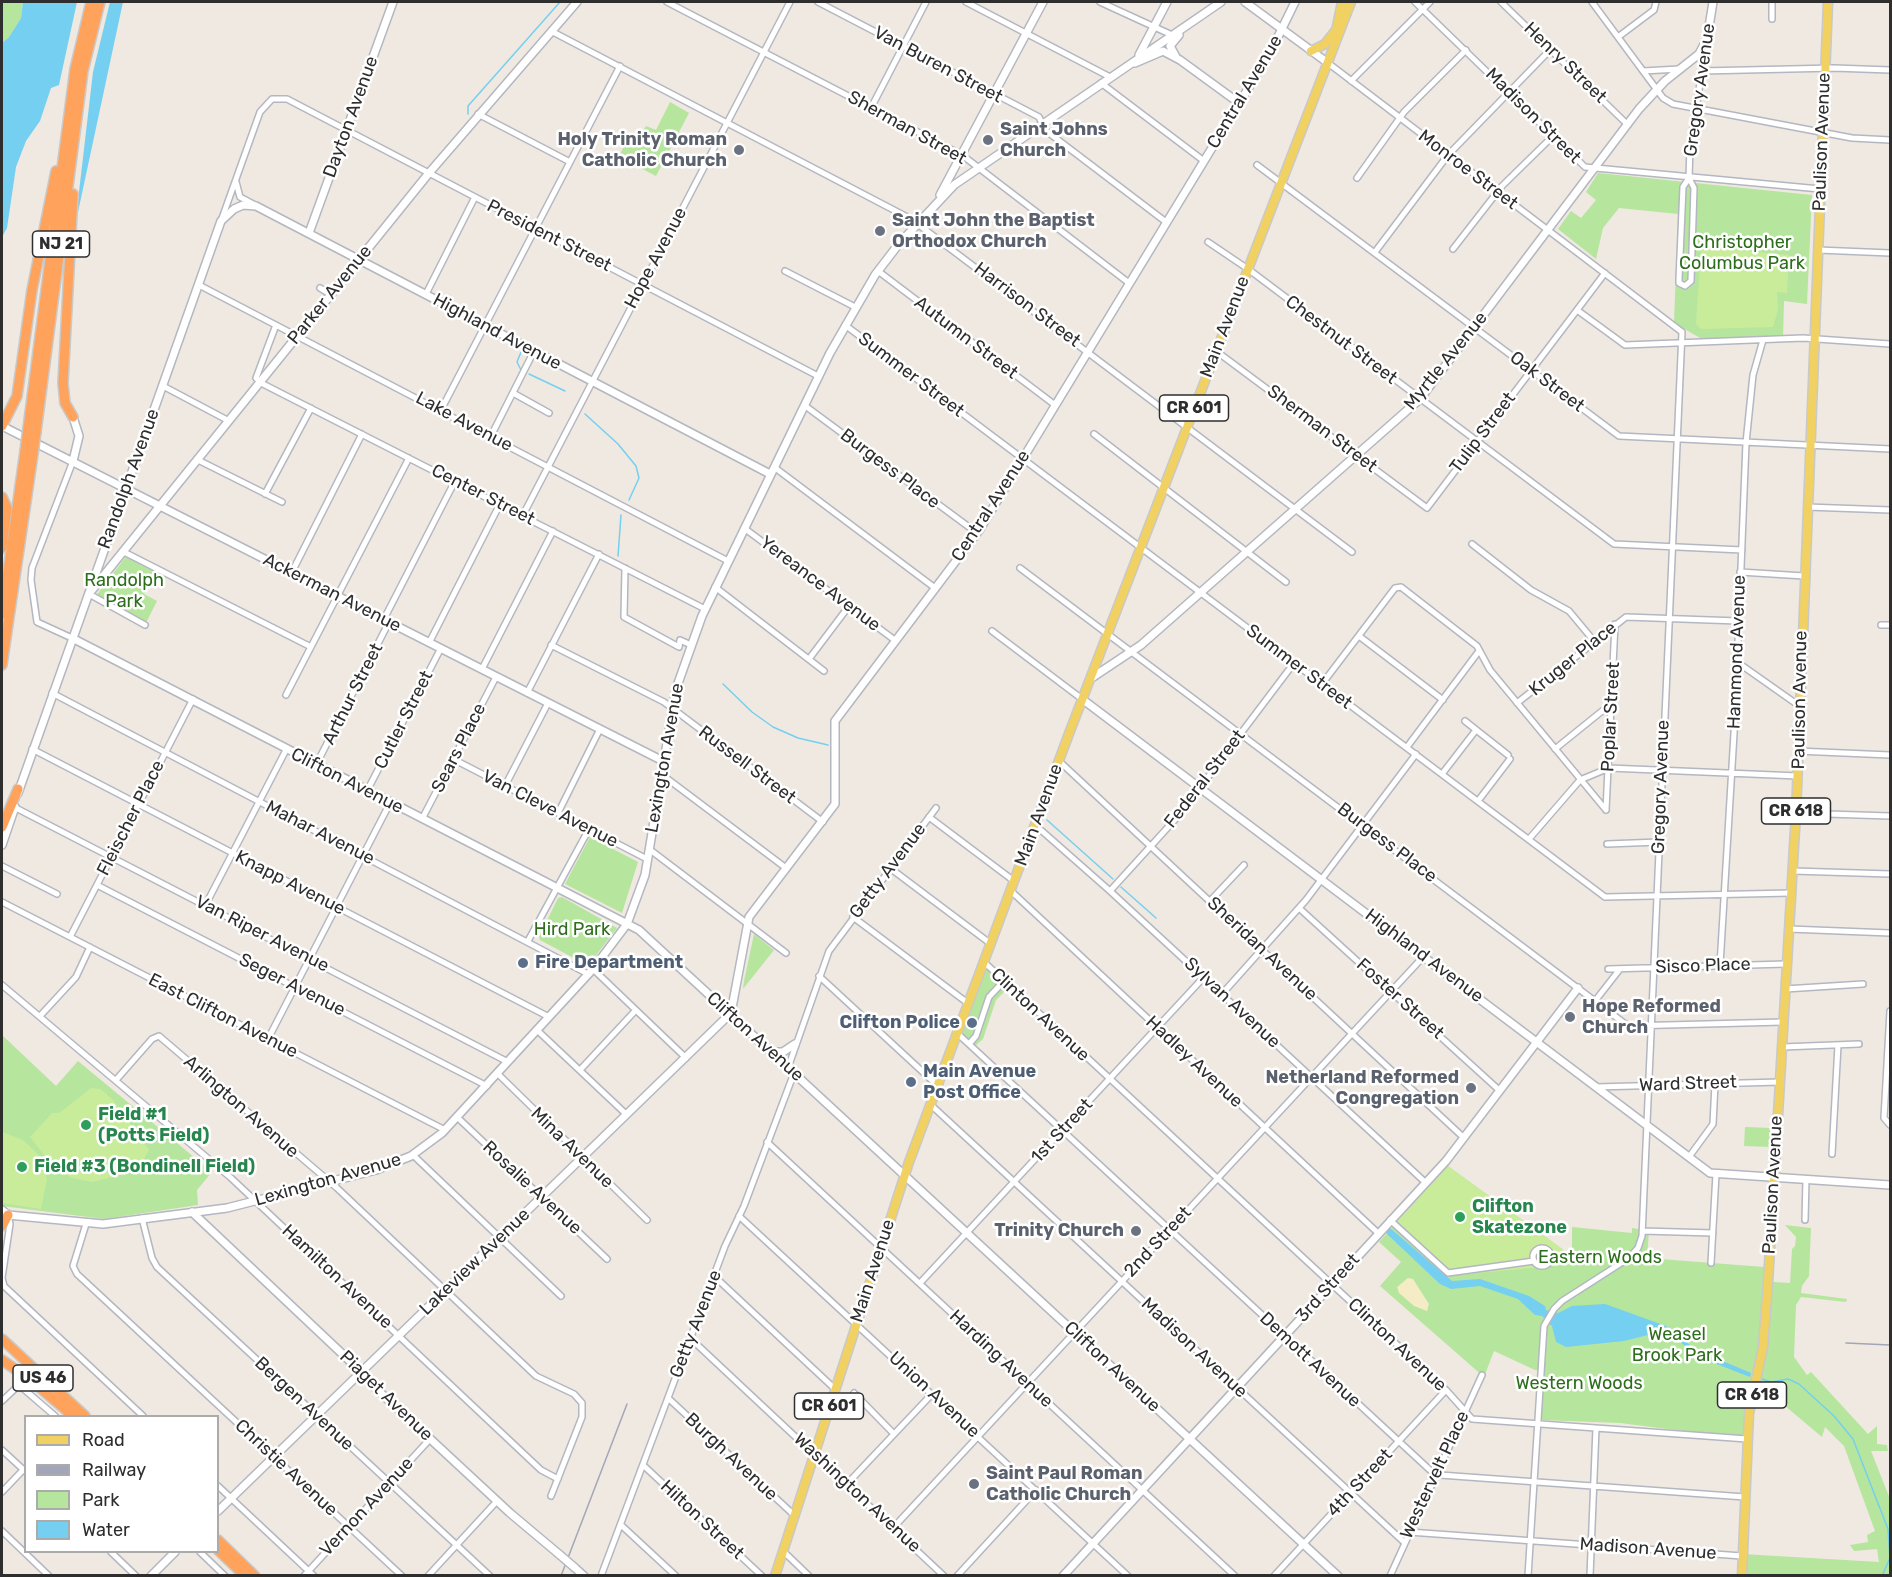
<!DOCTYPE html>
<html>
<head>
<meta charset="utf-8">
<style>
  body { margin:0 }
  #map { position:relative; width:1892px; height:1577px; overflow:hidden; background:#efe9e1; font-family:Rubik,sans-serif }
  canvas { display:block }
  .frame { position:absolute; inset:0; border:3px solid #2e2e2e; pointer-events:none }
  .legend { position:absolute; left:24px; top:1415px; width:195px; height:138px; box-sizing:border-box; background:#fff; border:2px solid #ababab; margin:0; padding:8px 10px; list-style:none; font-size:18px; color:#2e2e2e }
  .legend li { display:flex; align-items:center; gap:12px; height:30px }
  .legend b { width:30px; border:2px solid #ababab }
</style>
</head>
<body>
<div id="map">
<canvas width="1892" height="1577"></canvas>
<div class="frame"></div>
<ul class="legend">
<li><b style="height:8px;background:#f2d163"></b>Road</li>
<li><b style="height:8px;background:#a3a6b8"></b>Railway</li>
<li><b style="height:16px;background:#b6e59e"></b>Park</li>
<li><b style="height:16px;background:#75cff0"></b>Water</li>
</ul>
</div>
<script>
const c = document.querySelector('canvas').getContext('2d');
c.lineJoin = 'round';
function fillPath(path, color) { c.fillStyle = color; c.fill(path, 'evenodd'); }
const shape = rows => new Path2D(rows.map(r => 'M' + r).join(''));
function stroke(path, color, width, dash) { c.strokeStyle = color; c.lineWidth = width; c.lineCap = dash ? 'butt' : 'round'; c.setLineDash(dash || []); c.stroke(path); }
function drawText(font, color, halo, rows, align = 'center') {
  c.font = font + ' Rubik,sans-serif'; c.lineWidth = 5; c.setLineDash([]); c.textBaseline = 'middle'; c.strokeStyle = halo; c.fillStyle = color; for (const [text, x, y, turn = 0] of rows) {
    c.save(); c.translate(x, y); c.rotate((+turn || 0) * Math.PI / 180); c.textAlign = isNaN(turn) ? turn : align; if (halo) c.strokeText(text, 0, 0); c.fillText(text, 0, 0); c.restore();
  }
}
fillPath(shape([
  [2,2,23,2,21,18,9,37,2,43],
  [670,102,689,113,656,176,619,157,628,137,637,141,646,126,656,130],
  [1598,173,1812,195,1807,304,1784,301,1783,337,1702,339,1674,323,1678,214,1619,208,1603,228,1596,259,1558,229,1571,211,1581,218,1596,200,1586,192],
  [128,554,157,569,144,594,157,601,145,625,95,597],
  [590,837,638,862,622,913,565,884],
  [562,897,617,928,590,963,585,964,540,940,539,937,558,898],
  [754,934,774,950,743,989,744,981],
  [985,963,1010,986,996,1000,983,1039,973,1048,958,1034],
  [2,1035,56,1086,78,1061,212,1172,197,1190,198,1205,104,1219,2,1206],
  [1745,1127,1771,1128,1770,1147,1744,1146],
  [1448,1166,1572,1256,1572,1227,1632,1233,1632,1228,1649,1231,1647,1258,1764,1267,1763,1341,1773,1282,1790,1283,1792,1249,1795,1246,1796,1237,1785,1225,1811,1228,1809,1276,1802,1286,1801,1293,1847,1299,1846,1302,1801,1297,1796,1305,1794,1357,1807,1375,1811,1372,1868,1434,1877,1426,1877,1444,1887,1445,1888,1451,1871,1451,1890,1499,1890,1575,1742,1575,1742,1554,1879,1562,1877,1549,1854,1551,1850,1545,1868,1542,1867,1535,1875,1531,1844,1446,1825,1427,1822,1437,1766,1390,1755,1386,1747,1439,1620,1423,1541,1420,1543,1370,1535,1370,1494,1351,1484,1377,1380,1286,1401,1262,1379,1242]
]), '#b6e59e');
fillPath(shape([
  [1408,1278,1413,1279,1429,1304,1427,1311,1414,1306,1399,1293,1397,1287]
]), '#f3ecc5');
fillPath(shape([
  [1701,247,1789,255,1787,293,1777,292,1778,310,1773,327,1701,329,1696,324],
  [91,1088,101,1089,114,1101,149,1150,143,1161,117,1176,92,1182,72,1178,54,1168,30,1137,52,1113,59,1113],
  [2,1132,23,1140,39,1155,47,1179,41,1209,2,1203],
  [1448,1166,1573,1257,1573,1264,1448,1276,1393,1226]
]), '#c9ec9a');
fillPath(shape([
  [23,2,77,2,59,85,51,88,40,121,26,141,16,167,7,228,2,237,2,43,9,37,21,18],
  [110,2,123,2,75,226,93,72],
  [1390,1228,1452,1281,1480,1279,1529,1296,1545,1306,1546,1310,1558,1313,1572,1306,1605,1304,1666,1326,1675,1331,1694,1349,1751,1373,1750,1377,1696,1356,1672,1334,1664,1331,1624,1341,1566,1347,1556,1342,1552,1326,1542,1316,1535,1315,1518,1299,1480,1286,1451,1289,1440,1284,1386,1233]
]), '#75cff0');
stroke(shape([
  [468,114,468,106,560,2],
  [521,370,517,362,521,352],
  [529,374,565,391],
  [585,414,618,444,636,466,639,478,629,500],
  [618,556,621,515],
  [723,684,752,712,773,727,798,738,828,745],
  [1047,820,1113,879],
  [1121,887,1156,918],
  [1762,1379,1771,1382,1788,1379,1799,1384,1834,1416,1853,1439,1888,1529,1890,1558,1882,1576]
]), '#75cff0', 1.5);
const street = shape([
  [667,2,962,155,1129,283],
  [818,2,1039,117,1045,130,1166,222],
  [966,2,1110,77],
  [1100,2,1172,35],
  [1415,2,1585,167,1820,189],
  [1501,2,1628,125],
  [1592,2,1663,98,1673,104,1852,138,1890,140],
  [1772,19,1772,2],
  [551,31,911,219,1352,552],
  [1618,37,1654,10,1656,2],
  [1328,63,1682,332,1642,1236,1638,1248,1629,1258,1562,1301,1554,1309,1544,1326,1528,1576],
  [1643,71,1679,69],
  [1702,71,1834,68,1890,70],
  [1351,81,1430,2],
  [1101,83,1204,161],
  [871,108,926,2],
  [478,114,570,162],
  [1257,165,1619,436,1890,449],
  [1357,178,1404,112,1466,50],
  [1689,178,1683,187,1679,279,1679,283,1685,286,1691,281,1694,188,1689,178,1690,146,1702,71,1703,47],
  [236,182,240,197,255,205],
  [221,221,260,112,272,99,287,99,818,376],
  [1208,242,1248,269,1614,544,1742,550],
  [1453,249,1502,186,1553,136],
  [1818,250,1890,253],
  [1375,252,1448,155,1551,49],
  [785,271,855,307],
  [878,271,1055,405],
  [199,285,728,561],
  [320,288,330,294],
  [426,294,475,197],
  [1577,310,1625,345,1803,338,1890,344],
  [276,325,256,378,261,383,705,609],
  [845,325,1605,897,1791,893],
  [1216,351,1427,508,1605,273],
  [163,386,229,421],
  [513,393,549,413],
  [804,405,977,533],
  [441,410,620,66],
  [1094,434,1286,582],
  [491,436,534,351],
  [198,460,282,502],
  [73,461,32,568,31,580,37,622,74,639],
  [774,467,935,588],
  [265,494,311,408],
  [1807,507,1890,510],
  [523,515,790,2],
  [744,528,896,641],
  [1472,544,1531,590,1569,611,1594,641],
  [124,552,311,647],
  [625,568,624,617,679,647,680,640,691,645],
  [1020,568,1628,1026,1783,1022],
  [292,572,362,434],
  [1740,572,1804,576],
  [715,587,824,671],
  [89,594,145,625],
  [384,619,455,481],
  [1881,625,1890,625],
  [992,631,1082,699],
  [1359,636,1443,700],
  [429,643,500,504],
  [551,645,664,702,823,822],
  [809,659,849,606],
  [1737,662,1798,705],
  [482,669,553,531],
  [1322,684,1395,588,1401,587,1477,646,1490,670,1606,810],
  [52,693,588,974],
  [527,693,599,554],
  [286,695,409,458],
  [1517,703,1626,617,1738,621],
  [1465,721,1508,755],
  [1407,747,1479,651],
  [32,749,549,1017],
  [1555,749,1612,703],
  [1797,751,1890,755],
  [453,759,647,859],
  [1059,761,1463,1137],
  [316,765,389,622],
  [661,774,786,868],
  [1442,774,1476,730],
  [505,786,548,703],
  [367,791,441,648],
  [1478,801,1510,759],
  [14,807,508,1062],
  [1606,810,1615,624],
  [558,813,600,729],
  [1796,813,1890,816],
  [929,817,1014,881],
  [422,819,496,677],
  [1035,827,1042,831,1110,891,1426,1183],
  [1529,839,1580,780,1609,768,1798,776],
  [1607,844,1659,842],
  [649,849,786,953],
  [2,866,57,894],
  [890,868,991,944],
  [1793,871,1890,874],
  [97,885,487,1086],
  [1011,891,1378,1233],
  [1110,891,1180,814,1294,663],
  [1210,901,1244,865],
  [2,902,445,1130],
  [205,906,286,750],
  [1299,908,1499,1090],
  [853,917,969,1004],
  [1789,929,1890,933],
  [70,937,193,699],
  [528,941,589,829],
  [985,963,1446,1390,1472,1419,1747,1439],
  [1720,965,1735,717,1746,443,1753,375,1763,340],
  [593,969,686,1058],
  [1608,969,1786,964],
  [819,976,938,1086],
  [2,985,230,1177,541,1470,558,1479],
  [1785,989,1863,984],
  [1222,994,1306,900,1416,754],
  [1595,1001,1620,969],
  [1890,1011,1884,1118,1890,1125],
  [40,1016,76,977,90,947],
  [537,1030,627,1115],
  [958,1034,1431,1471,1440,1475,1745,1497],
  [268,1039,390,803],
  [969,1044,976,1036,989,997,1004,981],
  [1782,1047,1859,1044],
  [788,1068,829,951,936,808],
  [580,1070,635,1011],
  [498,1074,647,1220],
  [116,1080,152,1039,159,1036,337,1188,536,1376,574,1394,582,1403,582,1417,551,1496],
  [1596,1087,1780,1082],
  [931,1105,1405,1543],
  [457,1117,607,1259],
  [767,1142,1235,1576],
  [1832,1154,1838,1045],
  [413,1155,561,1296],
  [1689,1157,1713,1124,1715,1084],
  [8,1216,10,1224,2,1278,4,1286,143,1416],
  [739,1216,1128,1576],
  [142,1218,152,1258,157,1267,490,1576],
  [1390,1220,1448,1273,1534,1261],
  [1805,1220,1806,1180],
  [86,1224,73,1266,77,1274,402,1576],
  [1643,1231,1713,1233],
  '1533 1257a9 9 0 1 1 18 0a9 9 0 1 1-18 0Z',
  [1711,1263,1716,1174],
  [714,1276,835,1389],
  [920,1283,1204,977],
  [690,1338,944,1576],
  [854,1393,894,1434],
  [668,1398,794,1515],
  [2,1401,19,1385,55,1416],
  [2,1450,26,1472],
  [643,1465,762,1576],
  [846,1485,932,1394],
  [218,1486,314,1576],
  [2,1492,23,1470],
  [621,1525,676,1576],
  [893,1528,1424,956],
  [2,1531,49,1576],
  [1409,1532,1742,1556],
  [783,1551,809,1576],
  [111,1552,136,1576],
  [200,1552,225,1576],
  [304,1576,430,1439],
  [428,1576,497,1501],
  [601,1576,725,1246,744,1206,794,1073],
  [957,1576,1036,1490],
  [1274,1576,1446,1390],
  [1390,1576,1482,1375],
  [1590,1576,1596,1428]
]);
const secondary = shape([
  [1245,2,1328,63],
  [1139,55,1167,2],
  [1176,57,1170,46,1179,35],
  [1135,63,1163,51,1180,60,1239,103],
  [940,195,1043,2],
  [309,233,393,2],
  [2,426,663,761],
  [73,461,79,436,73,417],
  [92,590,429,173,577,2],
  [74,639,639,930,1338,1576],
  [1090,679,1141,645,1420,399,1639,109,1665,81,1699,54,1707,39,1713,2],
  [1082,699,1710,1173,1890,1185],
  [18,793,221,221,234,209,243,205,256,206,770,474],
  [2,845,15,807],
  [731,1013,749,917,835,804,835,721,980,529,1271,51,1295,2],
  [772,1052,783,1052,795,1044],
  [2,1210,8,1215,103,1224,227,1208,376,1170,411,1156,442,1133,593,969,627,924,645,875,676,689,702,616,830,353,875,275,898,245,954,185,1221,2],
  [192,1212,353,1364,370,1383,510,1513,560,1555],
  [218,1511,731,1013],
  [574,1567,584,1576],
  [151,1576,175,1552],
  [1063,1576,1446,1161,1578,988]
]);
const primary = shape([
  [1336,31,1342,2],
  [1311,51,1325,44,1336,30],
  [775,1576,909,1162,1070,731,1351,2],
  [1742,1576,1749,1413,1763,1347,1768,1282,1796,813,1828,2]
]);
const highway = shape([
  [73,194,63,383,65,403,73,417],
  [2,426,17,396,32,290,56,171],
  [28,428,75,69,91,2],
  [36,432,83,71,100,2],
  [2,497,7,508,2,548],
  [2,614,25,451],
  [2,665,33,454],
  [2,827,18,789],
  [2,1226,8,1215],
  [2,1339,85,1416],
  [2,1360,32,1381,73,1416],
  [218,1540,255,1576],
  [218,1550,245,1576]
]);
stroke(street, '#b4b7c1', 8);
stroke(secondary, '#b4b7c1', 10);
stroke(primary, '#c9c9c9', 11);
stroke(highway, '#c9c9c9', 12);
stroke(street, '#fff', 5);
stroke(secondary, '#fff', 7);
stroke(primary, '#f2d163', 8);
stroke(highway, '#ffa35c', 9);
stroke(shape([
  [1846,1343,1890,1345],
  [561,1576,627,1404]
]), '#a3a6b8', 1.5);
const secondaryBridge = shape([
  [560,1555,574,1567]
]);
const highwayBridge = shape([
  [25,451,28,428],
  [33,454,36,432]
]);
stroke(secondaryBridge, '#b4b7c1', 10, []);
stroke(highwayBridge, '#c9c9c9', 12, []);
stroke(secondaryBridge, '#fff', 7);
stroke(highwayBridge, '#ffa35c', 9);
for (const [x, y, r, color] of [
  [988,140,6,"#6b7280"],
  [739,150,6,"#6b7280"],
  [880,231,6,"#6b7280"],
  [523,963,6,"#5c6f8a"],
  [1570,1017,6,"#6b7280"],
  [972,1023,6,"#5c6f8a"],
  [911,1082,6,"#5c6f8a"],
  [1471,1088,6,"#6b7280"],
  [86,1125,6,"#2e9e5b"],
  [22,1167,6,"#2e9e5b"],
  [1460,1217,6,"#2e9e5b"],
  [1136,1231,6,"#6b7280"],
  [974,1484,6,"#6b7280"]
]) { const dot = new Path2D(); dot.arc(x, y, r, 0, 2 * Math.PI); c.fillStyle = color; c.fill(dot); stroke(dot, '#fff', 2); }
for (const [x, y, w] of [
  [61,244,57],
  [1194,408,69],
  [1796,811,69],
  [43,1378,60],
  [1752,1395,69],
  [829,1406,69]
]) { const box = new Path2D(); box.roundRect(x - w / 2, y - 13, w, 26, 4.5); c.fillStyle = '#fff'; c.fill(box); stroke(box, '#2e2e2e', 1.5); }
drawText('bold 16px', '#2e2e2e', null, [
  ["NJ 21",61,244],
  ["CR 601",1194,408],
  ["CR 618",1796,811],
  ["US 46",43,1378],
  ["CR 618",1752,1395],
  ["CR 601",829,1406]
]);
drawText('18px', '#2e2e2e', '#fff', [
  ["Henry Street",1565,63,44],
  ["Van Buren Street",938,65,28],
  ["Gregory Avenue",1700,90,-82],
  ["Central Avenue",1245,92,-59],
  ["Madison Street",1533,116,45],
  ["Dayton Avenue",351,117,-70],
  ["Sherman Street",907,128,29],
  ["Paulison Avenue",1822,142,-88],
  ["Monroe Street",1468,170,37],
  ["President Street",549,236,27],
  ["Hope Avenue",656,258,-62],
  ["Parker Avenue",330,295,-51],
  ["Harrison Street",1027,305,37],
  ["Main Avenue",1225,327,-69],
  ["Highland Avenue",497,332,28],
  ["Autumn Street",966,338,37],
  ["Chestnut Street",1341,340,37],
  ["Myrtle Avenue",1446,361,-51],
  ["Summer Street",911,375,37],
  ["Oak Street",1547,382,37],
  ["Lake Avenue",464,422,28],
  ["Sherman Street",1322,429,37],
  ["Tulip Street",1483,433,-53],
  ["Burgess Place",890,469,37],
  ["Randolph Avenue",129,479,-70],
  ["Center Street",483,495,27],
  ["Central Avenue",991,506,-57],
  ["Yereance Avenue",820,584,37],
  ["Ackerman Avenue",332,593,27],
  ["Hammond Avenue",1737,652,-88],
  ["Kruger Place",1573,659,-39],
  ["Summer Street",1299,667,37],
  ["Arthur Street",353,694,-63],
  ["Paulison Avenue",1800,700,-89],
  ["Poplar Street",1611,717,-87],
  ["Cutler Street",404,720,-63],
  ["Sears Place",459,748,-63],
  ["Lexington Avenue",665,758,-80],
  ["Russell Street",747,765,37],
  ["Federal Street",1205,779,-52],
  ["Clifton Avenue",347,781,27],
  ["Gregory Avenue",1661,787,-88],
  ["Van Cleve Avenue",550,809,27],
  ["Main Avenue",1039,815,-70],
  ["Fleischer Place",131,818,-63],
  ["Mahar Avenue",320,833,27],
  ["Burgess Place",1387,843,37],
  ["Getty Avenue",888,871,-53],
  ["Knapp Avenue",290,883,27],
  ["Van Riper Avenue",262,934,27],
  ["Sheridan Avenue",1262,949,43],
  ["Highland Avenue",1424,956,37],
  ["Sisco Place",1703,966,-2],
  ["Seger Avenue",292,985,27],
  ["Foster Street",1400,999,42],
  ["Sylvan Avenue",1232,1003,43],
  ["Clinton Avenue",1040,1015,43],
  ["East Clifton Avenue",223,1016,27],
  ["Clifton Avenue",755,1037,42],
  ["Hadley Avenue",1194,1062,43],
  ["Ward Street",1688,1084,-2],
  ["Arlington Avenue",241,1107,41],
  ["1st Street",1062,1131,-47],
  ["Mina Avenue",572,1148,44],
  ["Lexington Avenue",328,1180,-16],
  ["Paulison Avenue",1773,1185,-87],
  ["Rosalie Avenue",532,1188,43],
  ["2nd Street",1158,1242,-47],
  ["Lakeview Avenue",475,1262,-44],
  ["Main Avenue",873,1271,-72],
  ["Hamilton Avenue",337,1277,43],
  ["3rd Street",1328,1288,-48],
  ["Getty Avenue",696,1324,-69],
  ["Clinton Avenue",1397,1345,43],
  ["Madison Avenue",1194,1348,43],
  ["Harding Avenue",1001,1359,43],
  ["Demott Avenue",1310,1360,43],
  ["Clifton Avenue",1112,1367,43],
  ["Union Avenue",934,1395,43],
  ["Piaget Avenue",386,1396,44],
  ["Bergen Avenue",304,1404,43],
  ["Burgh Avenue",731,1457,43],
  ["Christie Avenue",286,1468,43],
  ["Westervelt Place",1435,1475,-65],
  ["4th Street",1360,1483,-47],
  ["Washington Avenue",857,1493,43],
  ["Vernon Avenue",367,1507,-47],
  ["Hilton Street",702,1520,43],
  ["Madison Avenue",1648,1549,4]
]);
drawText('bold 18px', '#5b616d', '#fff', [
  ["Saint Johns",1000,130],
  ["Church",1000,151],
  ["Holy Trinity Roman",727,140,"right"],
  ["Catholic Church",727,161,"right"],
  ["Saint John the Baptist",892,221],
  ["Orthodox Church",892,242],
  ["Hope Reformed",1582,1007],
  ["Church",1582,1028],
  ["Netherland Reformed",1459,1078,"right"],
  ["Congregation",1459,1099,"right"],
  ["Trinity Church",1124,1231,"right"],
  ["Saint Paul Roman",986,1474],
  ["Catholic Church",986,1495]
], 'left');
drawText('18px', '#2c6e1b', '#fff', [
  ["Christopher",1742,243],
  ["Columbus Park",1742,264],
  ["Randolph",124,581],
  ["Park",124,602],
  ["Hird Park",572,930],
  ["Eastern Woods",1600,1258],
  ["Weasel",1677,1335],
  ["Brook Park",1677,1356],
  ["Western Woods",1579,1384]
]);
drawText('bold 18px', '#4e5e75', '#fff', [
  ["Fire Department",535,963],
  ["Clifton Police",960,1023,"right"],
  ["Main Avenue",923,1072],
  ["Post Office",923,1093]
], 'left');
drawText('bold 18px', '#27864d', '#fff', [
  ["Field #1",98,1115],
  ["(Potts Field)",98,1136],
  ["Field #3 (Bondinell Field)",34,1167],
  ["Clifton",1472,1207],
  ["Skatezone",1472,1228]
], 'left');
</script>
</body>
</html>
